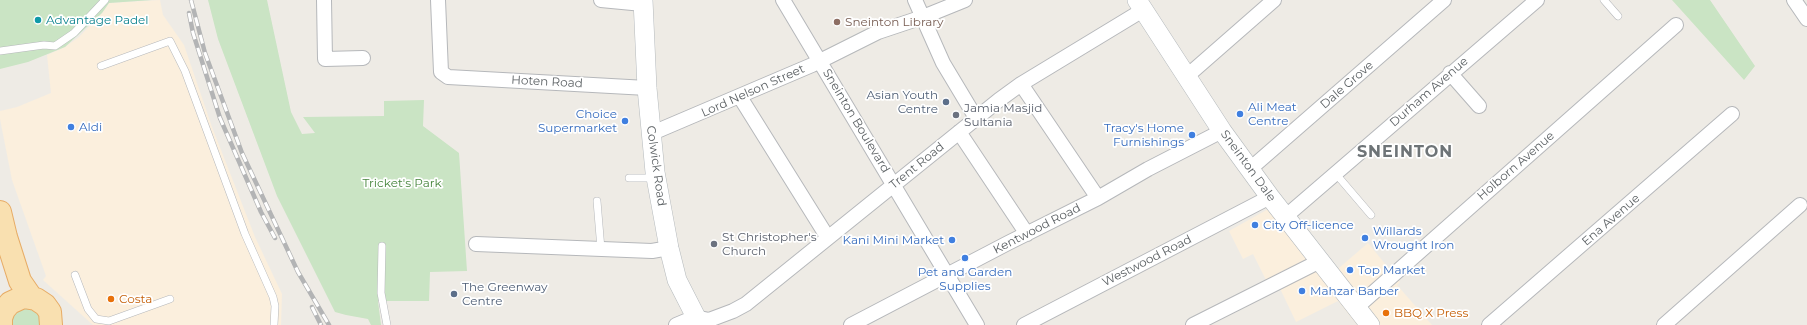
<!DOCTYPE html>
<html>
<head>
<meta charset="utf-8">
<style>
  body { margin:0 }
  canvas { display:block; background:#eeebe5 }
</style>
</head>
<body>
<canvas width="1807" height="325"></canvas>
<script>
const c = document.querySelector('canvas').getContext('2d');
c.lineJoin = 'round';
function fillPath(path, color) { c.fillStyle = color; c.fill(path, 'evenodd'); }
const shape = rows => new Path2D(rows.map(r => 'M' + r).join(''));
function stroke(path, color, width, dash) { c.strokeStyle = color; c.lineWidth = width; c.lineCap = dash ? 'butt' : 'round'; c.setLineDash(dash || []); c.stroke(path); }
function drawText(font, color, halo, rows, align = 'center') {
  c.font = font + ' Montserrat,sans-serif'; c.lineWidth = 3.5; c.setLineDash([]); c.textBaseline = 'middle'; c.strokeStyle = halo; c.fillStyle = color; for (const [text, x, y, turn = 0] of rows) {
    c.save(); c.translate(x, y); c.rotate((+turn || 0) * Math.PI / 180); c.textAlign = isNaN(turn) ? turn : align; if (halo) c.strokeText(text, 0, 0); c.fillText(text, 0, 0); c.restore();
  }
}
fillPath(shape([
  [160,0,163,15,184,45,212,127,255,237,282,294,281,325,93,325,43,280,46,276,12,180,0,119,0,111,17,107,51,93,47,55,65,47,79,37,102,13,109,3],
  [1270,208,1325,280,1368,243,1400,282,1397,285,1432,325,1357,325,1338,301,1296,322,1274,276,1266,280,1253,254,1243,259,1229,231]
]), '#fbefdd');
fillPath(shape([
  [0,0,152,0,109,3,102,13,65,47,28,62,0,69],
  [208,0,267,0,291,112,302,134,315,133,303,117,384,116,384,101,424,100,423,126,459,153,467,271,430,272,429,301,378,301,381,325,371,325,368,319,346,315,335,312,277,196,218,39],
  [1672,0,1710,0,1755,66,1744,80],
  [35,305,45,325,10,325,15,309]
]), '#cae4c4');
const lane = shape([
  [1604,0,1618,16],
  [0,51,44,45,55,46,74,33,105,0],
  [101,66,170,41,185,71,245,234,273,297,275,306,274,325],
  [1336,174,1371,215],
  [629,178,654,178],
  [597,201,601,249],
  [382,246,381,293,387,325],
  [75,275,88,309,96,319,109,321,170,299]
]);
const street = shape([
  [324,0,325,59,363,58],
  [438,0,441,72,448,77,647,88],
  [601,0,643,4],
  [783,0,977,325],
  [915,0,943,63,976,118],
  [1794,0,1807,19],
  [1450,73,1479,106],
  [1186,77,1274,0],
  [1021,84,1098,198],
  [740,97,828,238],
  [959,132,1027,234],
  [650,134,812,65,878,32,923,17,965,0],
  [1250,169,1444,0],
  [1285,217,1537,0],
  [476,244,652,251,669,248],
  [1357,307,1676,25],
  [676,325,695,317,709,320,733,311,746,304,999,100,1021,84,1143,10],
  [851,325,1008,243,1098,198,1148,169,1222,131],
  [1024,325,1270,197],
  [1193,325,1320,261],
  [1489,325,1732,114],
  [1664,325,1800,205]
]);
const secondary = shape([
  [643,0,647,88,655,172,669,248,677,280,700,325],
  [1137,0,1222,131,1270,197,1370,325]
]);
const primary = shape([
  [0,212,6,237,20,281,31,297],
  [1,325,1,318,4,310,10,303,23,297,36,299,45,305,50,312,51,325]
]);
stroke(lane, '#b6b8bb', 8);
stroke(street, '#b6b8bb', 16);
stroke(secondary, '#b4b9bc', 20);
stroke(primary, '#e7ac66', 24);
stroke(lane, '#fff', 7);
stroke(street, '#fff', 14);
stroke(secondary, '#fff', 19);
stroke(primary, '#f9e0b0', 22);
const rail = shape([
  [191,0,205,53,242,153,298,272,329,325],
  [189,13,193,33,220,118,261,212,275,238],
  [312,307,321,325]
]);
stroke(rail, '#b3b4b5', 4.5);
stroke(rail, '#fff', 3, [9]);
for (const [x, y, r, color] of [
  [38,20,4,"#0f9aa8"],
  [837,22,4,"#8d6e63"],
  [946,102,4,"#5c6f8a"],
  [1240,114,4,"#3f7fe0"],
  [956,115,4,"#6b7280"],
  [625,121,4,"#3f7fe0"],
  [71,127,4,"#3f7fe0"],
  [1192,135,4,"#3f7fe0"],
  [1255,225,4,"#3f7fe0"],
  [1365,238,4,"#3f7fe0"],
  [952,240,4,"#3f7fe0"],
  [714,244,4,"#6b7280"],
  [965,258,4,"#3f7fe0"],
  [1350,270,4,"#3f7fe0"],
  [1302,291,4,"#3f7fe0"],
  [454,294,4,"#5c6f8a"],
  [111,299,4,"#e8710a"],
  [1386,313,4,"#e8710a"]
]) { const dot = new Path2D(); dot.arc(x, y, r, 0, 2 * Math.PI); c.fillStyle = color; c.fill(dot); stroke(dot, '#fff', 1.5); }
drawText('12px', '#0d838f', '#fff', [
  ["Advantage Padel",46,20]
], 'left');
drawText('12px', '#785e54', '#fff', [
  ["Sneinton Library",845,22]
], 'left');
drawText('12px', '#5d6265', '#fff', [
  ["Hoten Road",547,82,3],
  ["Dale Grove",1347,85,-41],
  ["Lord Nelson Street",753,91,-24],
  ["Durham Avenue",1429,92,-41],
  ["Sneinton Boulevard",856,121,59],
  ["Colwick Road",656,166,82],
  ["Trent Road",917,166,-39],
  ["Sneinton Dale",1248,166,54],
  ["Holborn Avenue",1516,166,-41],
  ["Ena Avenue",1611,220,-41],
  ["Kentwood Road",1037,229,-27],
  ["Westwood Road",1147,261,-27]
]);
drawText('12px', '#4e5e75', '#fff', [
  ["Asian Youth",938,95],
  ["Centre",938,109],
  ["The Greenway",462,287,"left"],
  ["Centre",462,301,"left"]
], 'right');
drawText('12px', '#366cbe', '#fff', [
  ["Ali Meat",1248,107],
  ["Centre",1248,121],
  ["Choice",617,114,"right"],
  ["Supermarket",617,128,"right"],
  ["Aldi",79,127],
  ["Tracy's Home",1184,128,"right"],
  ["Furnishings",1184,142,"right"],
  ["City Off-licence",1263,225],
  ["Willards",1373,231],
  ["Wrought Iron",1373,245],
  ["Kani Mini Market",944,240,"right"],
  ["Top Market",1358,270],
  ["Pet and Garden",965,272,"center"],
  ["Supplies",965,286,"center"],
  ["Mahzar Barber",1310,291]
], 'left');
drawText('12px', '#5b616d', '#fff', [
  ["Jamia Masjid",964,108],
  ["Sultania",964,122],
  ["St Christopher's",722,237],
  ["Church",722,251]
], 'left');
drawText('12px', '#46843c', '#fff', [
  ["Tricket's Park",402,183]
]);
drawText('12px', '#c56008', '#fff', [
  ["Costa",119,299],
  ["BBQ X Press",1394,313]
], 'left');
c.letterSpacing = '1px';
drawText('bold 16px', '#6e7477', '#fff', [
  ["SNEINTON",1405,152]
]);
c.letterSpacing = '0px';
</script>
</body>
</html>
